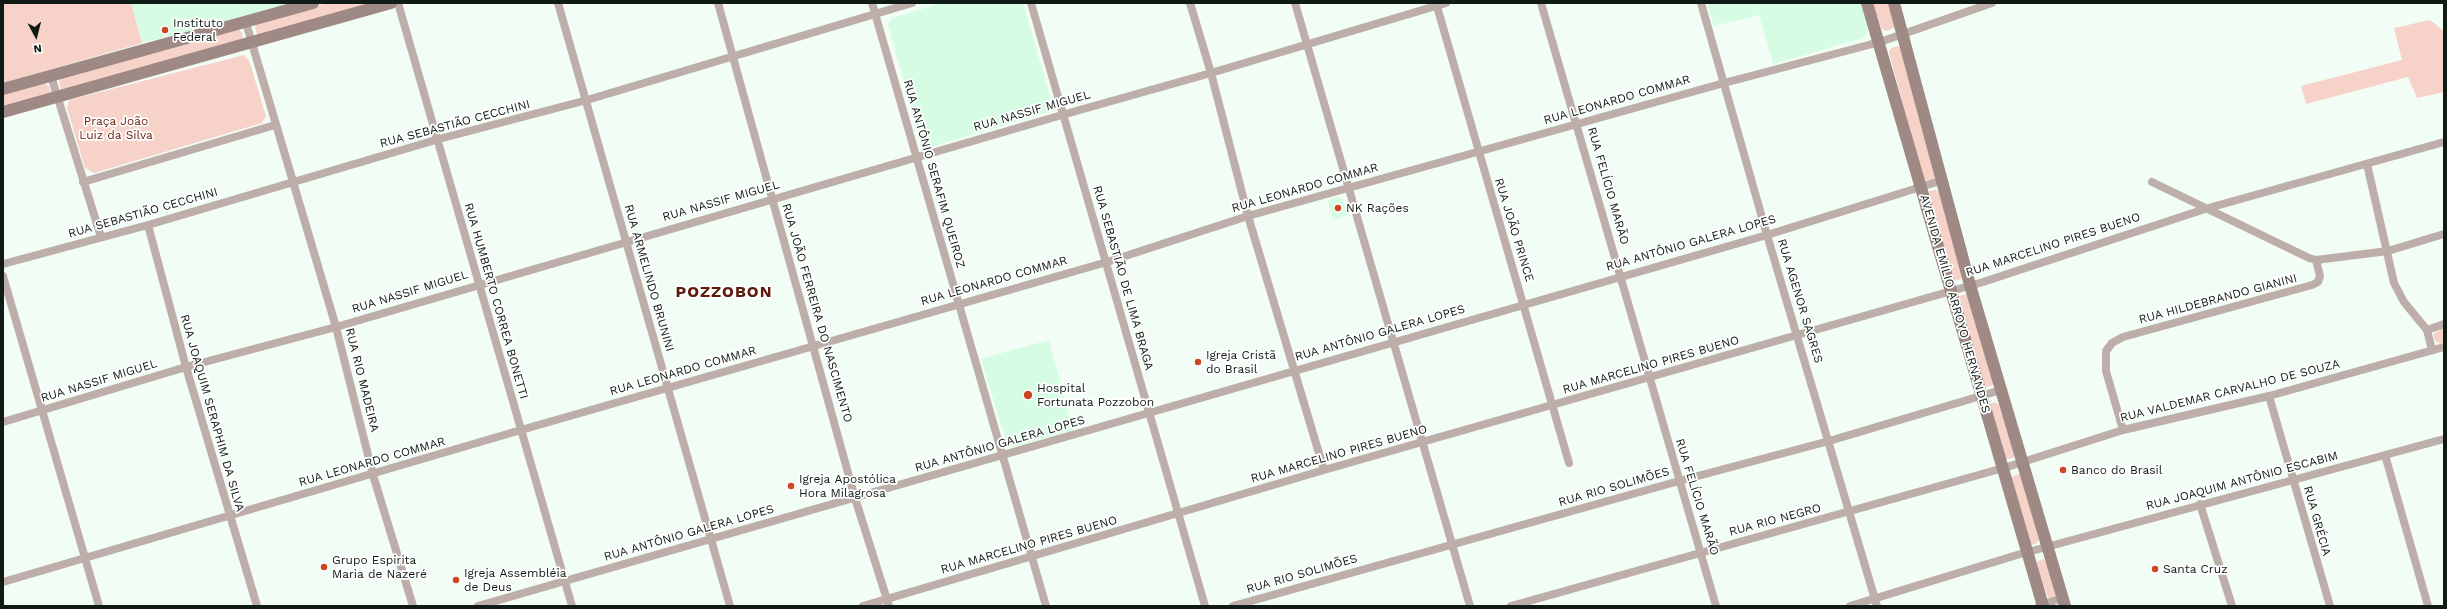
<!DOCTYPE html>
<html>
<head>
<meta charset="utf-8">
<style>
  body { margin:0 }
  #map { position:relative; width:2447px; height:609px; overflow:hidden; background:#f2fdf6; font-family:"Work Sans",sans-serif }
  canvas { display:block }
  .frame { position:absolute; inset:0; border:4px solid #101b15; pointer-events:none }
  .north { position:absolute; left:16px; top:16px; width:40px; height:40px; -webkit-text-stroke:3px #fff; paint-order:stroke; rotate:173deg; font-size:11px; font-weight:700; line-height:16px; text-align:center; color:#101b15 }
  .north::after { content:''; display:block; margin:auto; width:14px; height:18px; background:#101b15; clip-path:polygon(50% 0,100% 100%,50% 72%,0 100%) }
</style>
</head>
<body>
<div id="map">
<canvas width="2447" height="609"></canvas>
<div class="frame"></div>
<div class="north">N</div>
</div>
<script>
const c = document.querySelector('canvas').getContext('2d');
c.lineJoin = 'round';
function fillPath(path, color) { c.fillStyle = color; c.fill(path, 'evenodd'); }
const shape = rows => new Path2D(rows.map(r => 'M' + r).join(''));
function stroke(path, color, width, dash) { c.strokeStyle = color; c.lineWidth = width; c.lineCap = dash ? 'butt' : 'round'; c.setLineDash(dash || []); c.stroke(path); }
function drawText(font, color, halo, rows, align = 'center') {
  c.font = font + ' "Work Sans",sans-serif'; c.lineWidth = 3.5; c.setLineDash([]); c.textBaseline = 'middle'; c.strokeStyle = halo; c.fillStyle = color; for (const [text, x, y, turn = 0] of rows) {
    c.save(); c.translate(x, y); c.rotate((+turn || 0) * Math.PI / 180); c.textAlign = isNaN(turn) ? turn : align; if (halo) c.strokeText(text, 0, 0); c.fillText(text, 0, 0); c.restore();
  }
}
fillPath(shape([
  [131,3,294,3,142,43],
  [942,3,1023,3,1052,103,1048,112,930,147,921,144,888,24,892,18],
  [1707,3,1861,3,1869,28,1863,38,1773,64,1759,15,1714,26],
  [1338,197,1343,200,1348,215,1333,220,1327,201],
  [1049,340,1073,430,1014,447,1009,446,1006,441,981,359]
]), '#d6fce4');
fillPath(shape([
  [3,3,131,3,142,43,3,83],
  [327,3,379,3,257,35,255,27,258,22],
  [1873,3,1888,3,1895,24,1894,28,1886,31,1881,28],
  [2430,20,2444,31,2444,92,2417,98,2408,77,2306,104,2301,86,2402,60,2394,28],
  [237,29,242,32,243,38,239,43,61,90,59,81,61,78],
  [1897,46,1902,49,1936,174,1934,179,1926,182,1923,178,1889,52,1891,48],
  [244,55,249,60,266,116,262,123,94,173,85,168,67,108,69,100],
  [43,82,49,86,51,92,46,97,3,109,3,93],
  [1935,190,1940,192,1963,273,1961,279,1955,281,1952,278,1928,197,1929,191],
  [1966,294,1971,296,1994,383,1991,386,1987,387,1983,385,1959,296],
  [2444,327,2444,344,2438,343,2434,339,2434,333],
  [1995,402,1999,405,2015,454,2014,458,2007,459,2004,457,1989,410,1990,404],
  [2019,474,2022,477,2039,539,2037,543,2032,545,2029,542,2009,480,2013,476],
  [2043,559,2047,563,2055,594,2055,598,2049,600,2036,566,2038,561]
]), '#f6d2c9');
stroke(shape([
  [398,3,572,606],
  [558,3,730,606],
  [718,3,855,498,889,606],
  [872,3,1046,606],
  [1031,3,1205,606],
  [1190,3,1211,73,1248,216,1324,470],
  [1295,3,1470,606],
  [1436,3,1569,463],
  [1541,3,1716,606],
  [1701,3,1767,235,1877,606],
  [246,23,336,327,373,475,413,606],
  [51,76,101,237],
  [2367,164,2394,283,2404,302,2427,330,2432,350],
  [83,182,275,125],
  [2152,182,2309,258,2316,260,2388,251,2444,234],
  [148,225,186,367,257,606],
  [3,264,148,225,439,139,587,100,912,3],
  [3,276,99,606],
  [2427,330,2444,324],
  [2269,396,2330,606],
  [3,422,186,367,336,327,1062,115,1211,73,1446,3],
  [2123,430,2106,371,2106,351,2112,343,2123,337,2312,285,2318,282,2320,276,2316,260],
  [2385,455,2428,606],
  [2200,504,2232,606],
  [3,582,521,430,1107,262,1248,216,1724,83,1880,42,1992,3],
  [478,606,1767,235,1943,180],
  [863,606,1324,470,1983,282,2205,209,2444,142],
  [1233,606,1679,481,1829,441,2001,390],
  [1511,606,2007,467,2123,430,2269,396,2444,347],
  [1850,606,2017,555,2444,439],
  [2039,606,2062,598]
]), '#bdaeaa', 8);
stroke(shape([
  [1867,3,2043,606],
  [1894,3,1970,285,2065,606],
  [3,89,313,3],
  [3,112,391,3]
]), '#9e8984', 12);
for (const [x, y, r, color] of [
  [165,30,4,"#cf4523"],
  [1338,208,4,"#cf4523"],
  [1198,362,4,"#cf4523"],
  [1028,395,5,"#cf4523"],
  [2063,470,4,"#cf4523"],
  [791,486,4,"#cf4523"],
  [324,567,4,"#cf4523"],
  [2155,569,4,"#cf4523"],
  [456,580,4,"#cf4523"]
]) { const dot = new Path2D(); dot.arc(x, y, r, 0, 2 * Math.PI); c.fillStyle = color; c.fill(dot); stroke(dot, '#fff', 1.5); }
drawText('12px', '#101b15', '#fff', [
  ["Instituto",173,23],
  ["Federal",173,37],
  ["NK Rações",1346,208],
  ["Igreja Cristã",1206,355],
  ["do Brasil",1206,369],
  ["Hospital",1037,388],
  ["Fortunata Pozzobon",1037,402],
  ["Banco do Brasil",2071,470],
  ["Igreja Apostólica",799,479],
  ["Hora Milagrosa",799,493],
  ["Grupo Espirita",332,560],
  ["Maria de Nazeré",332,574],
  ["Santa Cruz",2163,569],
  ["Igreja Assembléia",464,573],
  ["de Deus",464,587]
], 'left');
drawText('12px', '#101b15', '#fff', [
  ["RUA LEONARDO COMMAR",1617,100,-16],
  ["RUA NASSIF MIGUEL",1032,111,-16],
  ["RUA SEBASTIÃO CECCHINI",455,124,-15],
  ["RUA ANTÔNIO SERAFIM QUEIROZ",934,174,74],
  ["RUA FELÍCIO MARÃO",1608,186,74],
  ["RUA LEONARDO COMMAR",1305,188,-16],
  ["RUA NASSIF MIGUEL",721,201,-16],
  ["RUA SEBASTIÃO CECCHINI",143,213,-16],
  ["RUA JOÃO PRINCE",1514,230,73],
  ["RUA ANTÔNIO GALERA LOPES",1691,243,-16],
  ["RUA MARCELINO PIRES BUENO",2053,245,-18],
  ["RUA ARMELINDO BRUNINI",649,278,74],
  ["RUA SEBASTIÃO DE LIMA BRAGA",1123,278,74],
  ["RUA LEONARDO COMMAR",994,281,-16],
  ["RUA NASSIF MIGUEL",410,292,-17],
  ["RUA HILDEBRANDO GIANINI",2218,299,-15],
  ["RUA HUMBERTO CORREA BONETTI",496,301,74],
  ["RUA AGENOR SAGRES",1800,301,73],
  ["AVENIDA EMÍLIO ARROYO HERNANDES",1955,304,74],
  ["RUA JOÃO FERREIRA DO NASCIMENTO",817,313,74],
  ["RUA ANTÔNIO GALERA LOPES",1380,333,-16],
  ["RUA MARCELINO PIRES BUENO",1651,365,-16],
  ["RUA LEONARDO COMMAR",683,371,-16],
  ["RUA RIO MADEIRA",362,380,76],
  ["RUA NASSIF MIGUEL",99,381,-17],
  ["RUA VALDEMAR CARVALHO DE SOUZA",2230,391,-14],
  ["RUA JOAQUIM SERAPHIM DA SILVA",212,413,74],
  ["RUA ANTÔNIO GALERA LOPES",1000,444,-16],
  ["RUA MARCELINO PIRES BUENO",1339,454,-16],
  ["RUA LEONARDO COMMAR",372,462,-16],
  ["RUA JOAQUIM ANTÔNIO ESCABIM",2242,481,-15],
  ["RUA RIO SOLIMÕES",1614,487,-16],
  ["RUA FELÍCIO MARÃO",1697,497,73],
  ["RUA RIO NEGRO",1775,520,-15],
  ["RUA GRÉCIA",2317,521,74],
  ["RUA ANTÔNIO GALERA LOPES",689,533,-16],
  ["RUA MARCELINO PIRES BUENO",1029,545,-16],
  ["RUA RIO SOLIMÕES",1302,574,-16]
]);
drawText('12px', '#6d2311', '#fff', [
  ["Praça João",116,121],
  ["Luiz da Silva",116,135]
]);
c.letterSpacing = '1px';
drawText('bold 16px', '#5e1c0c', '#fff', [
  ["POZZOBON",724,292]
]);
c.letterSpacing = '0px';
</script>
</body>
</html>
